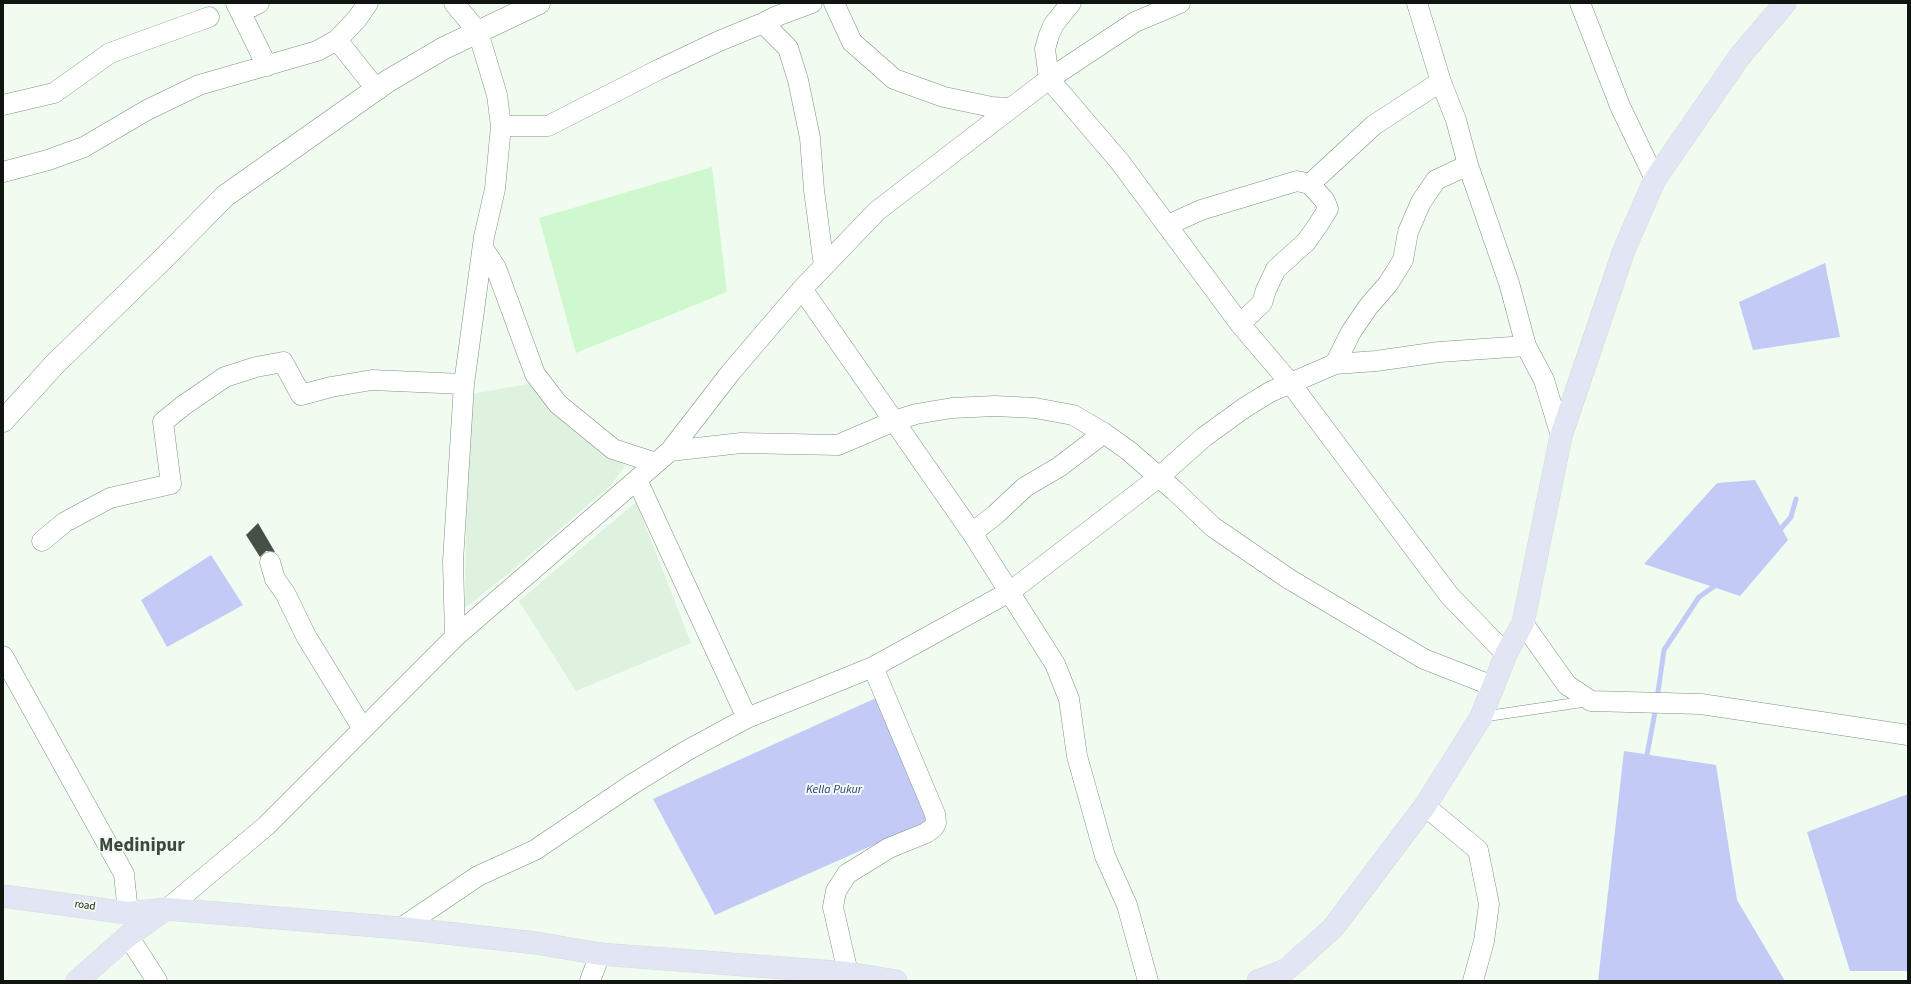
<!DOCTYPE html>
<html>
<head>
<meta charset="utf-8">
<style>
  body { margin:0 }
  #map { position:relative; width:1911px; height:984px; overflow:hidden; background:#f0fcf0; font-family:"Source Sans 3",sans-serif }
  canvas { display:block }
  .frame { position:absolute; inset:0; border:4px solid #111511; pointer-events:none }
</style>
</head>
<body>
<div id="map">
<canvas width="1911" height="984"></canvas>
<div class="frame"></div>
</div>
<script>
const c = document.querySelector('canvas').getContext('2d');
c.lineJoin = 'round';
function fillPath(path, color) { c.fillStyle = color; c.fill(path, 'evenodd'); }
const shape = rows => new Path2D(rows.map(r => 'M' + r).join(''));
function stroke(path, color, width, dash) { c.strokeStyle = color; c.lineWidth = width; c.lineCap = dash ? 'butt' : 'round'; c.setLineDash(dash || []); c.stroke(path); }
function drawText(font, color, halo, rows, align = 'center') {
  c.font = font + ' "Source Sans 3",sans-serif'; c.lineWidth = 4; c.setLineDash([]); c.textBaseline = 'middle'; c.strokeStyle = halo; c.fillStyle = color; for (const [text, x, y, turn = 0] of rows) {
    c.save(); c.translate(x, y); c.rotate((+turn || 0) * Math.PI / 180); c.textAlign = isNaN(turn) ? turn : align; if (halo) c.strokeText(text, 0, 0); c.fillText(text, 0, 0); c.restore();
  }
}
fillPath(shape([
  [528,384,608,450,625,466,611,485,509,573,465,608,466,533,472,394],
  [636,502,691,643,576,691,519,601]
]), '#dff1df');
fillPath(shape([
  [712,167,727,292,576,353,539,218]
]), '#cff8ce');
fillPath(shape([
  [1825,263,1840,337,1753,350,1739,302],
  [1755,480,1788,540,1740,596,1644,564,1717,483],
  [211,555,243,605,167,647,141,600],
  [876,698,930,820,715,915,653,799],
  [1624,751,1716,765,1737,900,1785,981,1598,981],
  [1908,794,1908,971,1850,971,1807,832]
]), '#c3caf6');
stroke(shape([
  [1778,532,1791,517,1796,499],
  [1657,699,1664,650,1699,597,1719,583],
  [1646,760,1656,707]
]), '#c3caf6', 5);
fillPath(shape([
  [258,523,275,552,266,551,260,557,246,535]
]), '#475046');
const service = shape([
  [1481,717,1589,701]
]);
const minor = shape([
  [236,3,267,66],
  [243,3,251,7,259,3],
  [454,3,478,32,497,95,501,126,495,189,484,237,464,384,453,561,455,637],
  [834,3,852,42,894,79,944,97,992,107,1010,108],
  [1071,3,1054,24,1049,35,1045,49,1049,79,1120,162,1240,324,1291,384,1449,595,1506,654],
  [1417,3,1441,82,1456,120,1468,165,1509,283,1526,346,1544,380,1561,436],
  [1580,3,1620,106,1655,179],
  [763,23,788,48,798,80,810,138,814,190,824,266],
  [337,40,377,90],
  [3,105,54,93,110,53,209,17],
  [501,126,548,126,658,70,717,42,763,23,777,16,812,3],
  [3,172,48,160,84,147,147,110,199,85,317,51,337,40,357,19,368,3],
  [1310,184,1374,125,1434,86],
  [1168,225,1201,210,1297,181,1310,184,1325,201,1328,209,1318,225,1306,242,1276,269,1266,290,1262,303,1240,324],
  [483,248,496,268,535,374,558,404,613,449,656,463],
  [802,289,894,421,916,414,952,408,995,406,1035,408,1073,415,1104,433,1129,451,1175,491,1213,527,1289,579,1424,659,1493,686],
  [1335,364,1351,332,1368,307,1388,284,1403,260,1408,232,1421,202,1436,180,1468,165],
  [670,451,741,443,838,445,894,421,972,533,1055,664,1069,699,1077,756,1105,856,1127,905,1148,981],
  [637,480,747,718],
  [972,533,995,515,1025,487,1059,467,1104,433],
  [42,541,65,522,110,498,171,484,163,422,184,405,225,377,256,367,283,362,301,395,331,387,372,380,464,384],
  [270,562,275,579,285,593,306,636,363,729],
  [1523,623,1567,685,1591,701,1701,704,1908,735],
  [3,656,124,874,128,913],
  [1425,806,1478,850,1489,904,1484,941,1473,981],
  [167,909,266,826,455,637,670,451,731,372,802,289,877,211,1049,79,1135,22,1180,3],
  [401,928,478,876,535,850,631,785,686,751,747,718,873,667,1011,591,1159,477,1204,437,1244,408,1270,392,1335,364,1376,361,1439,352,1526,346],
  [128,936,157,981],
  [848,973,833,907,836,891,847,874,889,848,926,833,933,828,936,823,935,814,873,667],
  [590,981,600,954]
]);
const tertiary = shape([
  [3,421,55,364,164,258,225,196,388,81,444,48,539,3]
]);
const primary = shape([
  [3,896,128,913,167,909,401,928,536,943,600,954,848,973,896,981],
  [77,981,128,936,166,909],
  [1258,981,1286,970,1333,928,1425,806,1481,717,1506,654,1523,623,1561,436,1624,250,1655,179,1740,56,1785,3]
]);
stroke(service, '#848f84', 11);
stroke(minor, '#848f84', 21);
stroke(tertiary, '#848f84', 23);
stroke(primary, '#d9dad9', 23);
stroke(service, '#fff', 10);
stroke(minor, '#fff', 20);
stroke(tertiary, '#fff', 22);
stroke(primary, '#e2e5f4', 22);
drawText('11px', '#111511', '#f0fcf0', [
  ["road",85,906,8]
]);
drawText('italic 12px', '#363688', '#f0fcf0', [
  ["Kella Pukur",834,790]
]);
drawText('bold 19px', '#3f483f', '#f0fcf0', [
  ["Medinipur",142,847]
]);
</script>
</body>
</html>
